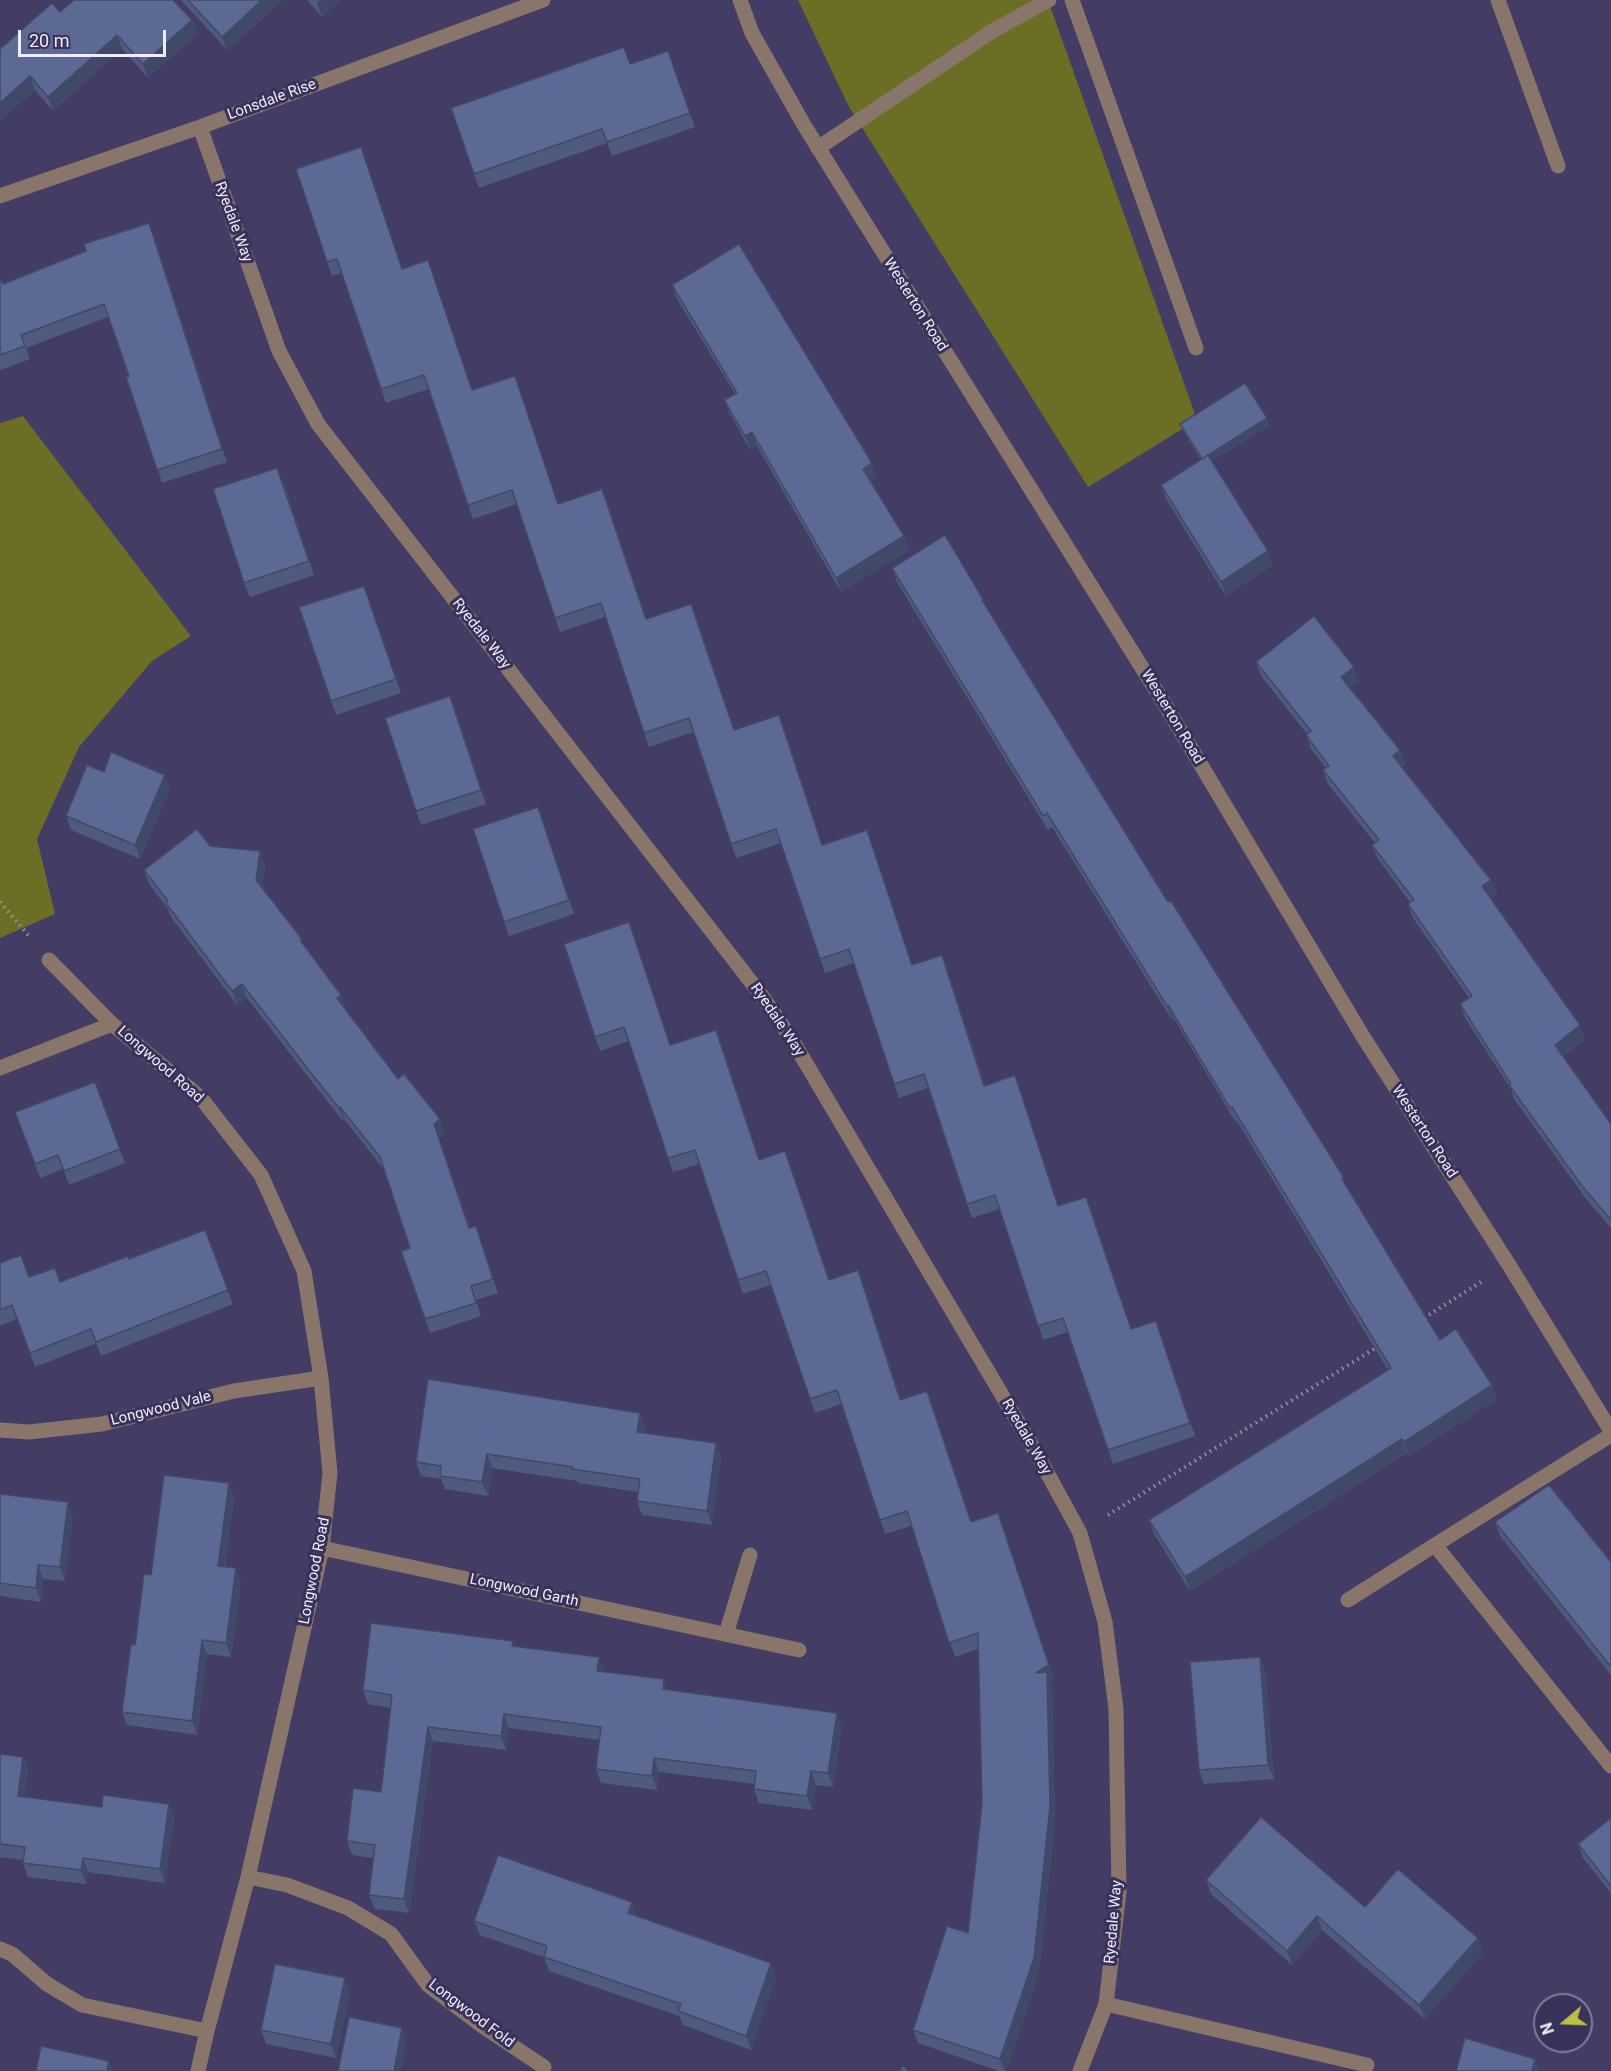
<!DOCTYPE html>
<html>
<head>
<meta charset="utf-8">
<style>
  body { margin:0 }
  #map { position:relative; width:1611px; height:2071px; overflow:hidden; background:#433c64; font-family:Roboto,sans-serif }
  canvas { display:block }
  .north { position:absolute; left:1533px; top:1993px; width:60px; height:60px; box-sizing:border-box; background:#383159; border:2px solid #817c9a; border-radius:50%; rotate:251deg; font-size:16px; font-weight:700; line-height:24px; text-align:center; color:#eeecfb }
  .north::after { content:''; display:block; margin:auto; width:21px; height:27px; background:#bcbf43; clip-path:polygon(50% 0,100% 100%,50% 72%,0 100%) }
  .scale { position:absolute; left:18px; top:30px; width:148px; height:27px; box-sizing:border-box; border:3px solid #eeecfb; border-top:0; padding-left:8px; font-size:18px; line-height:21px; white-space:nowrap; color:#eeecfb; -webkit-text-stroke:4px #383159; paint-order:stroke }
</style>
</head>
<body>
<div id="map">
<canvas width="1611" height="2071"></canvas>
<div class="north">N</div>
<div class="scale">20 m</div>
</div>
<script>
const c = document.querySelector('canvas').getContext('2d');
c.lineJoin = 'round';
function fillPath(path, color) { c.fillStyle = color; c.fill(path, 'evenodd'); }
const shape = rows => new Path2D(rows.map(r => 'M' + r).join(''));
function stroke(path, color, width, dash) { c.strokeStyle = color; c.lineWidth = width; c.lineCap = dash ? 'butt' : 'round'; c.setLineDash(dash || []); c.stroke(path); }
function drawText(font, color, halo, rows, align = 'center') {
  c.font = font + ' Roboto,sans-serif'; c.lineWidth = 6; c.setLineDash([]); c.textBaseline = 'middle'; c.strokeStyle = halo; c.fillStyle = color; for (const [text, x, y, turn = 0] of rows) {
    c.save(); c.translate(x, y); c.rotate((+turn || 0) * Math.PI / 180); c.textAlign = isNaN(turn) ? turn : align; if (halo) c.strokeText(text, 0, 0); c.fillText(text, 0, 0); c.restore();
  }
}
fillPath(shape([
  [798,0,1048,0,1197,420,1088,487,849,107],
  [23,416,191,636,152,661,79,747,37,839,55,914,0,938,0,423]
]), '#6c6e25');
stroke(shape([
  [0,902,29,936],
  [1424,1318,1481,1282],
  [1108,1515,1379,1346]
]), '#9590ac', 4, [1.5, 4.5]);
stroke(shape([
  [1611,1435,1435,1545,1611,1766],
  [1348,1600,1435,1545]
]), '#89756a', 15);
stroke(shape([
  [1072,0,1196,348],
  [1498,0,1558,166],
  [200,127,279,351,318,424,762,996,791,1038,1038,1456,1080,1533,1105,1622,1116,1709,1119,1892,1106,2004,1080,2071],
  [818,148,994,30,1049,0],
  [0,196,200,127,543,0],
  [49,960,112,1024,201,1098,261,1175,304,1271,321,1378,330,1473,322,1548,248,1877,207,2031,198,2071],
  [0,1068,112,1024],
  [0,1430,29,1432,102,1424,234,1391,321,1378],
  [322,1548,799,1650],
  [726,1634,750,1555],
  [248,1877,287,1885,348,1908,391,1934,428,1985,481,2025,544,2067],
  [0,1949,12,1954,47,1984,82,2005,207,2031],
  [1106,2004,1367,2065]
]), '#89756a', 15);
stroke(shape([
  [740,0,752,33,804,125,1164,703,1362,1035,1509,1265,1611,1431]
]), '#89756a', 15);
fillPath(shape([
  [181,0,283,0,227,50],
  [307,0,340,0,322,17],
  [60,12,192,20,197,34,148,78,122,49,53,111,35,90,0,121,0,49],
  [668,51,695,127,612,156,607,143,479,188,451,108,630,64],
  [361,147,402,269,472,390,646,619,734,730,822,845,913,965,942,955,985,1085,1059,1206,1131,1329,1156,1321,1195,1436,1113,1464,1068,1332,1043,1340,1000,1209,972,1218,928,1088,899,1098,854,963,825,973,781,843,736,858,693,732,649,747,605,617,560,632,517,504,473,519,429,389,386,403,342,273,332,276,327,262],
  [154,236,227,462,162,483,129,376,108,317,26,348,30,359,0,370,0,277,3,284],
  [672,285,877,477,871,481,904,536,909,550,841,592,757,446,750,450,730,414,724,400,735,394,677,299],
  [1267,418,1269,426,1212,461,1273,565,1226,596,1166,499,1161,485,1201,460,1183,431,1180,424],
  [283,482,314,575,250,597,244,583],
  [892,568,983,599,986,607,1168,902,1347,1186,1440,1340,1492,1385,1497,1399,1409,1456,1407,1453,1190,1591,1154,1534,1149,1520,1388,1370,1237,1121,1235,1121,1174,1019,1172,1020,1052,827,1048,830,897,582],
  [369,600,401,693,336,715,331,701],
  [1256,662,1359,681,1350,688,1400,750,1405,764,1402,767,1491,880,1497,894,1490,898,1585,1039,1563,1057,1611,1124,1611,1228,1587,1200,1514,1099,1511,1089,1465,1018,1460,1004,1469,998,1413,918,1408,904,1410,902,1378,859,1372,845,1375,843,1328,784,1323,770,1326,768,1311,749,1306,735,1307,734,1261,676],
  [450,696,486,804,421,825,416,811],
  [104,772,170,789,140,859,71,830,66,816],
  [538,807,574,914,509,936,504,922],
  [210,846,265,865,262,888,341,995,346,1009,345,1010,398,1079,445,1133,439,1138,470,1228,476,1226,498,1293,476,1300,481,1316,430,1333,401,1251,410,1248,384,1170,346,1121,344,1122,316,1087,247,998,237,1005,171,917,168,909,149,884,144,870],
  [629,922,670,1045,759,1160,829,1279,863,1284,901,1400,972,1522,1003,1527,1054,1679,1051,1681,1052,1686,1055,1820,1039,1972,1006,2071,999,2071,918,2043,913,2030,968,1933,982,1804,978,1649,955,1657,911,1526,885,1534,841,1404,815,1413,771,1285,743,1294,699,1164,673,1172,629,1041,600,1051,595,1037],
  [95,1082,125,1163,69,1185,63,1169,40,1178,15,1112],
  [205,1230,233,1304,101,1356,96,1343,35,1367,17,1319,0,1326,0,1263,29,1277,60,1282,129,1259],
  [640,1413,645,1427,644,1433,716,1443,721,1457,712,1525,642,1515,637,1501,638,1492,578,1483,577,1481,492,1468,488,1496,445,1489,441,1479,421,1476,416,1462],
  [229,1483,234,1497,225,1567,236,1568,241,1582,231,1657,207,1654,197,1735,127,1725,122,1712,135,1645,151,1575],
  [0,1494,73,1516,65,1581,43,1579,41,1602,0,1596],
  [1495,1522,1611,1562,1611,1675,1500,1536],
  [515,1647,668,1690,842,1727,833,1787,816,1785,812,1810,759,1803,754,1789,755,1784,659,1772,657,1790,601,1783,596,1769,600,1740,509,1728,506,1750,433,1741,409,1913,375,1909,369,1895,374,1858,352,1855,347,1841,381,1792,391,1708,368,1704,363,1690],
  [1260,1657,1265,1671,1274,1779,1204,1784,1199,1770],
  [0,1754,23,1757,28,1770,24,1797,102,1807,169,1804,174,1818,165,1883,88,1872,86,1884,28,1877,23,1863,23,1860,0,1857],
  [1611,1818,1611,1893,1583,1858,1578,1844],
  [1206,1880,1365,1907,1483,1952,1425,2019,1322,1930,1292,1965,1211,1894],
  [637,1916,776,1977,751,2050,683,2025,679,2016,549,1971,544,1957,480,1935,474,1921],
  [350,1992,336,2058,266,2044,261,2030]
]), '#4f5a7f');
fillPath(shape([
  [262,0,283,0,227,50,222,37],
  [320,0,340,0,322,17,317,3],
  [192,20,197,34,148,78,143,64],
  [117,35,122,49,53,111,48,97],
  [30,76,35,90,0,121,0,103],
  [149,223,154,236,227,462,222,449],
  [1267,418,1269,426,1204,466,1202,459],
  [752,432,757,446,750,450,745,436],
  [872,463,877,477,868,483,863,469],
  [904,536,909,550,841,592,836,578],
  [1268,551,1273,565,1226,596,1221,582],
  [1354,667,1359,681,1346,691,1341,677],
  [1400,750,1405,764,1399,770,1393,756],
  [165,775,170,789,140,859,135,845],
  [260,851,265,865,262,894,256,880],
  [1491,880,1497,894,1487,900,1482,886],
  [242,984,247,998,237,1005,232,991],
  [341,995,346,1009,342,1012,337,998],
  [1168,1005,1174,1019,1172,1020,1167,1006],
  [1580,1025,1585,1039,1560,1059,1555,1045],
  [340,1107,346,1121,344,1122,339,1108],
  [440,1119,445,1133,439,1138,434,1124],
  [1492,1385,1497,1399,1409,1456,1404,1442],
  [640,1413,645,1427,642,1445,637,1432],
  [1402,1439,1407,1453,1190,1591,1185,1577],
  [716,1443,721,1457,712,1525,707,1511],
  [487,1454,492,1468,488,1496,482,1482],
  [229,1483,234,1497,223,1580,218,1566],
  [68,1502,73,1516,65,1581,60,1567],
  [1003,1527,1054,1679,1051,1681,1052,1686,1055,1820,1039,1972,1006,2071,1005,2071,1000,2059,1041,1687],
  [38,1565,43,1579,41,1602,36,1588],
  [236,1568,241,1582,231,1657,226,1643],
  [202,1640,207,1654,197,1735,192,1721],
  [599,1657,604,1671,597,1671],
  [1260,1657,1265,1671,1274,1779,1268,1765],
  [664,1679,669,1693,663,1689],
  [837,1713,842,1727,833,1787,828,1773],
  [504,1714,509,1728,506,1750,501,1736],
  [428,1727,433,1741,409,1913,404,1899],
  [23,1757,28,1770,23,1810,18,1796],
  [654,1758,659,1772,657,1790,652,1776],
  [811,1771,816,1785,812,1810,807,1796],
  [169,1804,174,1818,165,1883,160,1869],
  [83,1858,88,1872,86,1884,81,1870],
  [632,1902,637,1916,633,1927,628,1913],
  [1317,1916,1322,1930,1292,1965,1287,1951],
  [1478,1938,1483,1952,1425,2019,1419,2005],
  [771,1963,776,1977,751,2050,746,2036],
  [345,1978,350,1992,336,2058,331,2044],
  [402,2028,407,2042,401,2071,394,2071],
  [1535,2059,1539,2071,1532,2071],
  [109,2061,113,2071,107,2071]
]), '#404a68');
const building = shape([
  [74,0,173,0,192,20,143,64,117,35,48,97,30,76,0,103,0,49,52,3,60,12,74,0],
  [188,0,262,0,222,37,188,0],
  [624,47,630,64,668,51,690,113,607,142,602,129,474,174,451,108,624,47],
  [361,147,402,269,428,260,472,390,515,376,558,504,602,489,646,619,691,604,734,730,779,715,822,845,867,830,912,965,942,955,984,1086,1015,1075,1058,1206,1086,1197,1131,1329,1156,1321,1190,1423,1108,1450,1063,1318,1038,1326,995,1195,967,1204,924,1074,894,1084,849,949,820,959,776,829,731,844,689,718,644,733,601,603,555,618,512,490,468,505,424,375,381,389,337,259,327,262,296,169,361,147],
  [149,223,222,449,157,470,126,377,129,376,104,304,21,335,25,346,0,355,0,277,3,284,86,251,84,244,149,223],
  [739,244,872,463,863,469,904,536,836,578,752,432,745,436,724,400,737,393,672,285,739,244],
  [1245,383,1267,418,1202,459,1180,424,1245,383],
  [1208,455,1268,551,1221,582,1161,485,1208,455],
  [277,468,309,561,244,583,213,489,277,468],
  [945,535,983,599,982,600,1168,902,1171,901,1321,1141,1344,1178,1342,1179,1440,1340,1456,1329,1492,1385,1404,1442,1402,1439,1185,1577,1149,1520,1391,1368,1232,1107,1230,1108,1168,1005,1167,1006,1047,813,1043,816,892,568,945,535],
  [364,586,396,679,331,701,299,607,364,586],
  [1314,616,1354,667,1341,677,1400,750,1393,756,1491,880,1482,886,1580,1025,1555,1045,1611,1124,1611,1220,1582,1186,1509,1085,1511,1084,1460,1004,1472,996,1408,904,1414,900,1372,845,1379,840,1323,770,1329,766,1306,735,1311,731,1256,662,1314,616],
  [450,696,481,790,416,811,385,718,450,696],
  [111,752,165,775,135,845,66,816,87,765,104,772,111,752],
  [538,807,569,900,504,922,473,829,538,807],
  [197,829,210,846,260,851,256,880,302,939,300,940,341,995,337,998,398,1079,404,1074,440,1119,434,1124,469,1228,476,1226,493,1279,471,1286,476,1303,425,1319,401,1251,410,1248,380,1157,340,1107,339,1108,311,1073,242,984,232,991,166,903,168,901,144,870,197,829],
  [629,922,670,1045,716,1030,759,1160,785,1151,829,1280,858,1270,900,1400,927,1391,971,1522,998,1513,1049,1665,1036,1673,1047,1672,1050,1806,1034,1958,1000,2059,913,2030,947,1926,968,1933,982,1804,978,1633,949,1643,907,1511,880,1520,837,1390,810,1399,766,1271,738,1280,695,1150,668,1158,624,1027,595,1037,564,944,629,922],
  [95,1082,120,1149,64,1171,58,1155,35,1164,15,1112,95,1082],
  [205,1230,228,1290,96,1342,91,1329,30,1353,12,1305,0,1310,0,1263,21,1255,29,1277,55,1268,60,1282,128,1256,129,1259,205,1230],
  [428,1379,640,1413,637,1432,716,1443,707,1511,637,1501,640,1479,572,1469,573,1467,487,1454,482,1482,440,1476,441,1466,416,1462,428,1379],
  [164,1475,229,1483,218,1566,236,1568,226,1643,202,1640,192,1721,122,1712,131,1644,135,1645,144,1574,151,1575,164,1475],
  [1549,1485,1611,1562,1611,1667,1495,1522,1549,1485],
  [0,1494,68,1502,60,1567,38,1565,36,1588,0,1583,0,1494],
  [371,1623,513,1641,512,1646,599,1657,597,1671,664,1679,663,1689,837,1713,828,1773,811,1771,807,1796,754,1789,756,1771,654,1758,652,1776,596,1769,601,1727,504,1714,501,1736,428,1727,404,1899,369,1895,375,1845,347,1841,353,1788,381,1792,392,1695,363,1690,371,1623],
  [1260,1657,1268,1765,1199,1770,1190,1662,1260,1657],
  [0,1754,23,1757,18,1796,102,1807,103,1795,169,1804,160,1869,83,1858,81,1870,23,1863,25,1847,0,1844,0,1754],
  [1261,1817,1365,1907,1398,1869,1478,1938,1419,2005,1317,1916,1287,1951,1206,1880,1261,1817],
  [1611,1818,1611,1886,1578,1844,1611,1818],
  [498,1855,632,1902,628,1913,771,1963,746,2036,678,2011,681,2004,544,1957,547,1946,474,1921,498,1855],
  [275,1964,345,1978,331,2044,261,2030,275,1964],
  [349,2017,402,2028,394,2071,338,2071,349,2017],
  [1465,2038,1535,2059,1532,2071,1456,2071,1465,2038],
  [41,2046,109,2061,107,2071,36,2071,41,2046],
  [903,2066,909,2071,899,2071,903,2066]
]);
fillPath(building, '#5c6994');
stroke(building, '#404a68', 1.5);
drawText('15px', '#eeecfb', '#383159', [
  ["Lonsdale Rise",272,100,-20],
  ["Ryedale Way",233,222,70],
  ["Westerton Road",915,305,58],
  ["Ryedale Way",481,634,52],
  ["Westerton Road",1172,717,59],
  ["Ryedale Way",777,1020,56],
  ["Longwood Road",160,1065,41],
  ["Westerton Road",1424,1132,57],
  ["Longwood Vale",161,1409,-14],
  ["Ryedale Way",1026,1437,60],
  ["Longwood Road",315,1571,-79],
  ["Longwood Garth",524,1591,12],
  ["Ryedale Way",1114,1922,-85],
  ["Longwood Fold",471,2014,37]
]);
</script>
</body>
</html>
